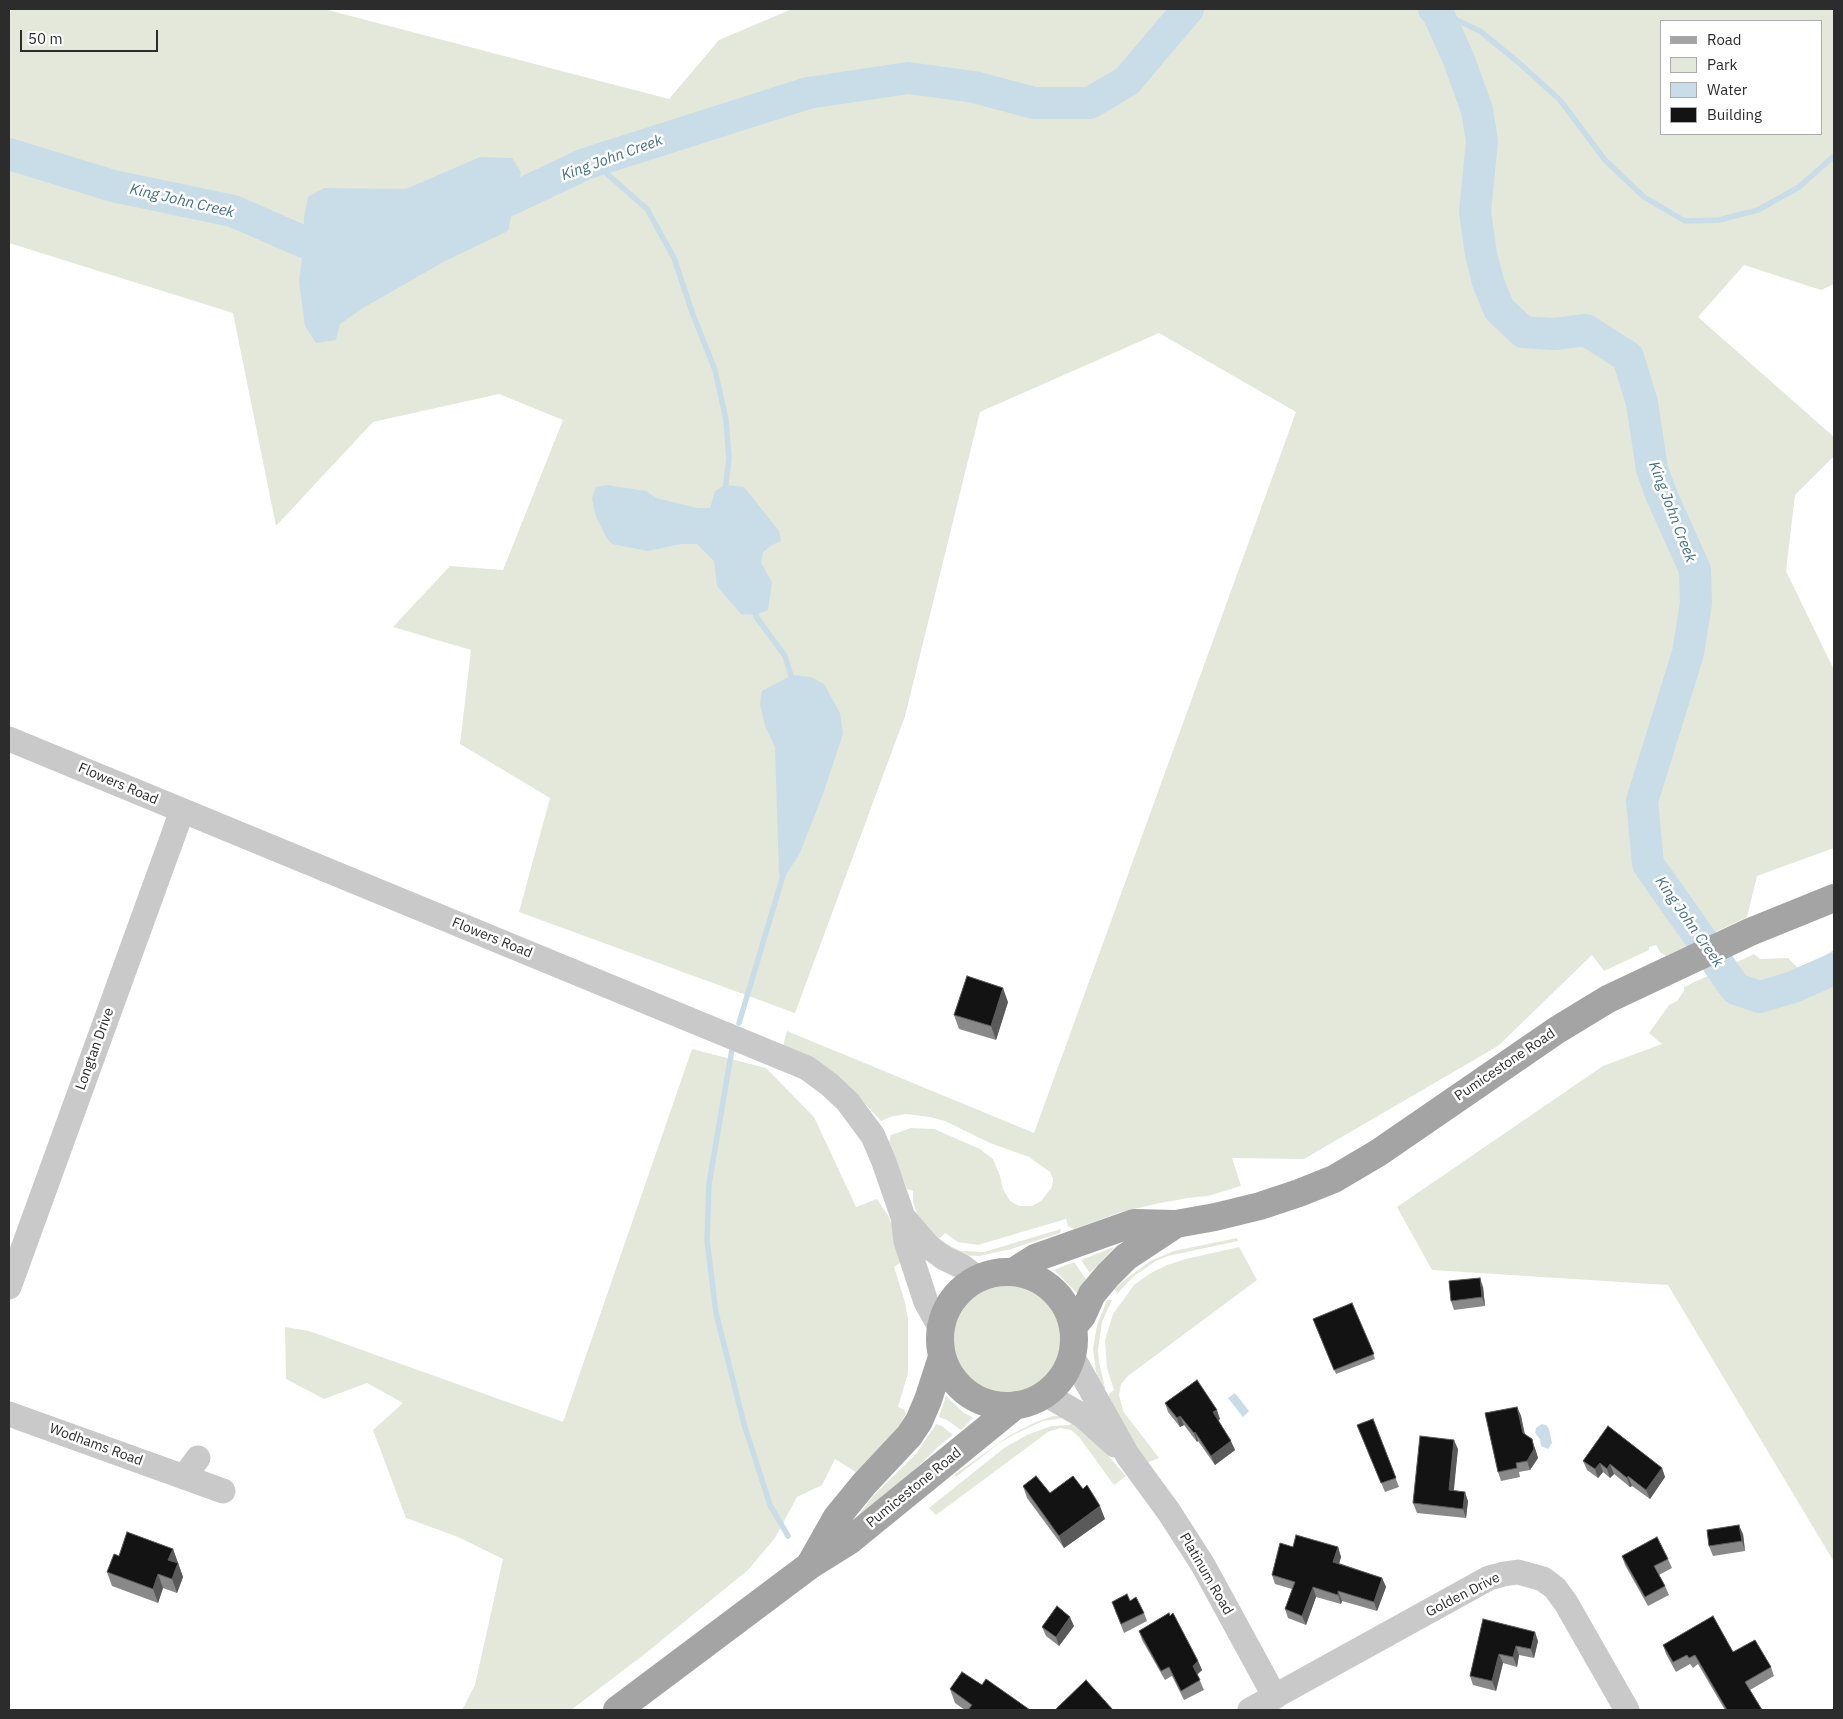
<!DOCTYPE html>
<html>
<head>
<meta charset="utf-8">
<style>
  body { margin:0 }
  #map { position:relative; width:1843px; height:1719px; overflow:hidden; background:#fff; font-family:"IBM Plex Sans",sans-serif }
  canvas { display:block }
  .frame { position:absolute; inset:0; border:10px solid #2c2c2c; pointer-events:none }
  .legend { position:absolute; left:1660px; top:20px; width:162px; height:115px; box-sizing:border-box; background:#fff; border:1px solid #ababab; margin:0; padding:6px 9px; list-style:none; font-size:15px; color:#2c2c2c }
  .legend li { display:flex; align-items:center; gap:10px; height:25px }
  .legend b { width:25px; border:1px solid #ababab }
  .scale { position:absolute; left:20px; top:30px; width:138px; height:22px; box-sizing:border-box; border:2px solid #2c2c2c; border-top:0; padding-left:6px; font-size:15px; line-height:18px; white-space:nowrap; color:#2c2c2c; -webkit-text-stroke:4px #fff; paint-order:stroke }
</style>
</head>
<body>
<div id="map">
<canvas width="1843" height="1719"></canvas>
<div class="frame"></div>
<ul class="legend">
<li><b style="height:6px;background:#a4a4a4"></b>Road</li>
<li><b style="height:14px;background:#e3e8da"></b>Park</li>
<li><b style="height:14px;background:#c8dde7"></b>Water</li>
<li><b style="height:14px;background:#131313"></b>Building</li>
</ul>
<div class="scale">50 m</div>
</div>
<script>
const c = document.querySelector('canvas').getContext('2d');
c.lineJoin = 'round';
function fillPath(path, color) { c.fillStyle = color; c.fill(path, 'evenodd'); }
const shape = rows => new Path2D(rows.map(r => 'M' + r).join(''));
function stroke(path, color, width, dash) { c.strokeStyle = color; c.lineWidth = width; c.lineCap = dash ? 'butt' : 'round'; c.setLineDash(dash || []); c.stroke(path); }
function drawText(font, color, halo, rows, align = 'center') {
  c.font = font + ' "IBM Plex Sans",sans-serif'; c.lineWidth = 5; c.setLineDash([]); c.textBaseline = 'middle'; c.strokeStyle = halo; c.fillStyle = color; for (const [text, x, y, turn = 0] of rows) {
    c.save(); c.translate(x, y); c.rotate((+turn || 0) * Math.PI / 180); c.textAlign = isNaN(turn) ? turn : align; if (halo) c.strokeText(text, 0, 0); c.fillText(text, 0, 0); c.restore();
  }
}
fillPath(shape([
  [12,9,324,9,669,99,719,40,792,9,1834,9,1834,284,1821,290,1744,265,1698,317,1834,437,1834,456,1795,495,1786,571,1834,670,1834,848,1757,876,1747,917,1666,956,1660,952,1656,945,1649,947,1649,950,1604,971,1592,955,1498,1046,1304,1159,1232,1158,1241,1186,1208,1196,1188,1198,1160,1203,1121,1212,1074,1229,1068,1226,1066,1219,978,1245,958,1242,945,1233,940,1238,935,1239,918,1217,913,1202,913,1191,907,1189,889,1142,891,1135,911,1128,934,1129,980,1149,993,1159,1000,1176,1003,1189,1010,1201,1019,1206,1032,1206,1041,1201,1052,1187,1053,1179,1050,1172,1029,1157,990,1143,945,1121,930,1117,906,1114,890,1117,881,1121,848,1085,783,1046,787,1031,1034,1133,1296,412,1159,333,980,412,905,716,795,1013,519,912,550,798,460,744,471,650,393,627,450,566,503,570,563,420,499,394,373,422,276,526,233,313,9,243,9,16],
  [1662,21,1822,21,1822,134,1662,134],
  [1834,950,1834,1562,1668,1285,1432,1270,1397,1207,1603,1066,1662,1044,1649,1033,1669,1005,1677,1001,1684,991,1684,987,1754,954,1760,959,1788,958,1800,970],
  [692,1049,766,1068,814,1117,856,1207,877,1199,889,1217,903,1261,894,1267,905,1302,908,1320,908,1373,898,1407,904,1409,906,1414,897,1429,856,1472,835,1459,822,1485,797,1497,775,1538,748,1570,646,1653,571,1710,462,1710,475,1685,503,1559,458,1537,406,1518,373,1430,403,1403,367,1383,324,1399,286,1379,285,1327,309,1331,563,1422],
  [1061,1229,1060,1233,1011,1249,980,1256,959,1255,944,1243,961,1251,984,1252],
  [1237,1238,1238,1241,1168,1256,1156,1261,1134,1276,1117,1294,1115,1289,1121,1283,1150,1261,1174,1251],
  [1115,1247,1090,1273,1081,1260,1111,1248],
  [1239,1247,1257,1280,1128,1376,1121,1384,1119,1395,1123,1411,1159,1458,1147,1463,1128,1435,1108,1401,1109,1394,1114,1390,1107,1368,1105,1340,1113,1314,1134,1285,1149,1274,1167,1265,1186,1259],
  [1074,1262,1086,1279,1078,1294,1054,1270],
  '953 1340a54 54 0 1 1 108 0a54 54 0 1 1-108 0Z',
  [1107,1300,1112,1300,1102,1322,1098,1350,1099,1362,1105,1388,1101,1388,1096,1372,1093,1349,1097,1325],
  [946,1396,963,1412,973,1418,961,1430,947,1420,939,1417],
  [1053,1416,1062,1416,1064,1418,1043,1421,1013,1435,998,1444,956,1477,954,1475,1010,1435,1036,1422],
  [1077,1422,1082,1426,1126,1476,1114,1485,1079,1437,1071,1430,1060,1428,1048,1432,936,1515,929,1508,1004,1448,1027,1435,1051,1426,1069,1425],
  [936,1424,942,1426,953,1435,940,1445,907,1477,852,1524,873,1496,916,1454]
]), '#e3e8da');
fillPath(shape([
  [480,157,512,158,521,172,508,231,445,261,363,308,340,324,336,340,316,343,305,326,299,281,304,242,304,217,308,197,324,188,406,189],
  [607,485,646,491,656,498,697,508,710,508,715,491,725,485,744,487,779,531,781,541,772,545,763,552,761,563,772,582,768,610,756,615,741,614,717,586,714,561,697,544,681,544,648,551,612,544,606,537,596,517,592,498,596,487],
  [792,675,811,677,824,684,840,713,843,734,823,794,799,855,785,876,779,875,775,747,765,726,760,704,762,691],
  [1235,1393,1249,1411,1243,1417,1228,1398],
  [1542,1424,1546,1425,1549,1429,1551,1438,1552,1443,1548,1449,1541,1446,1540,1439,1535,1433,1536,1428]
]), '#c8dde7');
stroke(shape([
  [1437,11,1480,31,1518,62,1560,100,1605,160,1644,197,1685,221,1719,220,1758,210,1799,187,1834,156],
  [585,164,606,173,647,209,674,258,692,312,715,370,726,420,729,458,725,491],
  [754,609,757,618,785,656,793,682],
  [739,1023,785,869],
  [732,1049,709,1184,707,1240,716,1313,744,1424,770,1505,788,1536]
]), '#c8dde7', 5.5);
stroke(shape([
  [1434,9,1437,11,1459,60,1477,110,1482,141,1475,212,1481,254,1488,282,1499,309,1523,332,1554,334,1586,330,1628,357,1642,403,1652,469,1661,494,1695,570,1696,603,1688,653,1642,801,1648,864,1736,989,1760,997,1793,987,1834,969],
  [9,154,113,186,233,211,304,242,347,233],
  [473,207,509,200,585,164,808,93,908,78,974,87,1034,103,1090,103,1127,81,1188,9]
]), '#c8dde7', 32);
stroke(shape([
  [9,739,807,1068,830,1085,848,1102,873,1136,884,1162,903,1217,906,1241,926,1302,940,1327],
  [903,1217,928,1246,944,1258,963,1267,978,1278],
  [9,1287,182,811],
  [1072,1356,1128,1456,1169,1512,1203,1565,1275,1697],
  [1045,1394,1083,1416,1115,1445],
  [9,1414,223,1491],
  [184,1477,198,1458],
  [1250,1710,1489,1578,1504,1574,1518,1572,1543,1579,1555,1588,1566,1603,1627,1710]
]), '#c9c9c9', 25);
stroke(shape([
  '940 1339a67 67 0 1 1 134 0a67 67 0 1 1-134 0Z',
  [1013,1272,1035,1258,1134,1223,1176,1224,1215,1217,1260,1206,1299,1193,1334,1179,1378,1153,1557,1030,1608,999,1750,932,1834,898],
  [1073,1327,1082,1316,1092,1294,1108,1275,1126,1257,1176,1224],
  [811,1563,837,1517,864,1484,909,1436,919,1421,928,1400,942,1357],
  [617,1710,809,1566,849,1541,1016,1405]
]), '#a4a4a4', 28);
fillPath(shape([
  [1008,1002,996,1040,959,1029,954,1015],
  [1483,1287,1485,1306,1454,1310,1451,1301],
  [1352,1303,1375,1359,1336,1374,1313,1319],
  [1165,1403,1220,1419,1218,1420,1235,1450,1215,1465,1198,1441,1197,1442,1184,1425,1180,1427,1168,1412],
  [1517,1407,1521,1416,1525,1434,1535,1448,1538,1458,1530,1470,1519,1472,1520,1477,1501,1481,1498,1472],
  [1373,1419,1399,1487,1385,1492,1357,1425],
  [1458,1449,1453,1490,1468,1501,1466,1518,1417,1513,1413,1503],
  [1583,1461,1662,1468,1665,1477,1650,1499,1632,1486,1630,1487,1614,1474,1610,1478,1603,1472,1598,1478,1587,1470],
  [1023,1486,1050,1493,1105,1519,1064,1548,1027,1498],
  [1743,1534,1745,1551,1713,1556,1709,1546],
  [1293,1547,1338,1547,1341,1557,1339,1563,1382,1578,1386,1587,1377,1611,1342,1601,1341,1604,1316,1597,1306,1625,1288,1618,1285,1609,1292,1589,1275,1584,1272,1575],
  [173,1549,183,1577,177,1593,163,1588,158,1603,112,1586,107,1572,119,1556],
  [1622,1556,1668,1559,1672,1568,1659,1575,1665,1586,1669,1595,1648,1606,1625,1565],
  [1130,1601,1144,1613,1147,1621,1124,1633,1115,1610],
  [1483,1619,1538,1641,1534,1658,1519,1655,1517,1667,1503,1663,1496,1691,1473,1685,1470,1676],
  [1074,1626,1059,1646,1046,1636,1042,1627],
  [1139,1631,1198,1661,1202,1670,1197,1674,1204,1690,1184,1700,1172,1676,1165,1680,1142,1640],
  [1663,1645,1733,1652,1771,1667,1774,1676,1750,1690,1762,1710,1725,1710,1698,1664,1693,1668,1690,1664,1676,1672,1666,1654],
  [982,1685,1030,1710,965,1710,955,1703,950,1689]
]), '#898989');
fillPath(shape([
  [1003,988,1008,1002,996,1040,991,1026],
  [1480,1278,1483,1287,1485,1306,1482,1297],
  [1517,1407,1521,1416,1526,1442,1523,1433],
  [1217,1410,1220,1419,1217,1422,1213,1412],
  [1180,1416,1184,1425,1180,1427,1177,1418],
  [1195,1432,1198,1441,1197,1442,1194,1433],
  [1532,1439,1538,1458,1530,1470,1527,1461],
  [1454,1440,1458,1449,1453,1499,1449,1490],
  [1231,1441,1235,1450,1215,1465,1211,1456],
  [1600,1463,1603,1472,1598,1478,1595,1469],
  [1610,1464,1614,1474,1610,1478,1607,1469],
  [1662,1468,1665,1477,1650,1499,1646,1490],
  [1628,1476,1632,1486,1630,1487,1627,1478],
  [1465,1492,1468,1501,1466,1518,1463,1509],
  [1100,1506,1105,1519,1064,1548,1059,1536],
  [1739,1525,1743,1534,1745,1551,1742,1541],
  [1338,1547,1341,1557,1337,1571,1333,1562],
  [173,1549,178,1563,168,1560],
  [178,1563,183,1577,177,1593,172,1579],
  [158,1574,163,1588,158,1603,153,1589],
  [1382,1578,1386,1587,1377,1611,1374,1602],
  [1313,1587,1316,1597,1306,1625,1302,1616],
  [1338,1591,1342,1601,1341,1604,1338,1595],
  [1070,1617,1074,1626,1059,1646,1056,1637],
  [1535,1632,1538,1641,1534,1658,1531,1649],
  [1516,1646,1519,1655,1517,1667,1513,1657],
  [1499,1654,1503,1663,1496,1691,1492,1681],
  [1198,1661,1202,1670,1197,1675,1193,1666]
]), '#5a5a5a');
const building = shape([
  [967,976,1003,988,991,1026,954,1015,967,976],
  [1480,1278,1482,1297,1451,1301,1449,1281,1480,1278],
  [1352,1303,1374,1354,1334,1370,1313,1319,1352,1303],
  [1197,1380,1217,1410,1213,1412,1231,1441,1211,1456,1195,1432,1194,1433,1180,1416,1177,1418,1165,1403,1197,1380],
  [1517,1407,1523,1433,1532,1439,1534,1449,1527,1461,1516,1463,1517,1468,1498,1472,1485,1413,1517,1407],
  [1373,1419,1396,1478,1381,1483,1357,1425,1373,1419],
  [1608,1426,1662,1468,1646,1490,1628,1476,1627,1478,1610,1464,1607,1469,1600,1463,1595,1469,1583,1461,1608,1426],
  [1420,1436,1454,1440,1449,1490,1465,1492,1463,1509,1413,1503,1420,1436],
  [1036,1476,1050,1493,1073,1476,1083,1489,1087,1485,1100,1506,1059,1536,1023,1486,1036,1476],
  [1739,1525,1742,1541,1709,1546,1707,1530,1739,1525],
  [127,1532,173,1549,168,1560,178,1563,172,1579,158,1574,153,1589,107,1572,114,1554,119,1556,127,1532],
  [1296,1535,1338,1547,1333,1562,1382,1578,1374,1602,1338,1591,1338,1595,1313,1587,1302,1616,1285,1609,1295,1582,1272,1575,1280,1543,1293,1547,1296,1535],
  [1657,1537,1668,1559,1654,1566,1665,1586,1645,1597,1622,1556,1657,1537],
  [1127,1594,1130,1601,1136,1597,1144,1613,1121,1624,1112,1602,1127,1594],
  [1057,1606,1070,1617,1056,1637,1042,1627,1057,1606],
  [1169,1613,1170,1616,1173,1613,1198,1661,1193,1666,1200,1680,1181,1691,1169,1667,1161,1671,1139,1631,1169,1613],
  [1713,1616,1733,1652,1755,1640,1771,1667,1745,1682,1762,1710,1727,1710,1695,1655,1689,1658,1687,1655,1673,1662,1663,1645,1713,1616],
  [1483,1619,1535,1632,1531,1649,1516,1646,1513,1657,1499,1654,1492,1681,1470,1676,1483,1619],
  [962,1672,982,1685,986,1679,1030,1710,968,1710,972,1705,950,1689,962,1672],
  [1086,1680,1113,1710,1055,1710,1086,1680]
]);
fillPath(building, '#131313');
stroke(building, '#5a5a5a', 1);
drawText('14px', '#2c2c2c', '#fff', [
  ["Flowers Road",118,784,23],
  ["Flowers Road",492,938,22],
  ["Longtan Drive",95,1049,-70],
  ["Pumicestone Road",1505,1065,-34],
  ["Wodhams Road",96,1445,20],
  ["Pumicestone Road",914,1488,-39],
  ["Platinum Road",1206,1574,60],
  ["Golden Drive",1463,1595,-27]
]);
drawText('italic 15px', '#437085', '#fff', [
  ["King John Creek",612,158,-20],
  ["King John Creek",182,201,13],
  ["King John Creek",1672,512,69],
  ["King John Creek",1689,922,55]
]);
</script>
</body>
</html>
